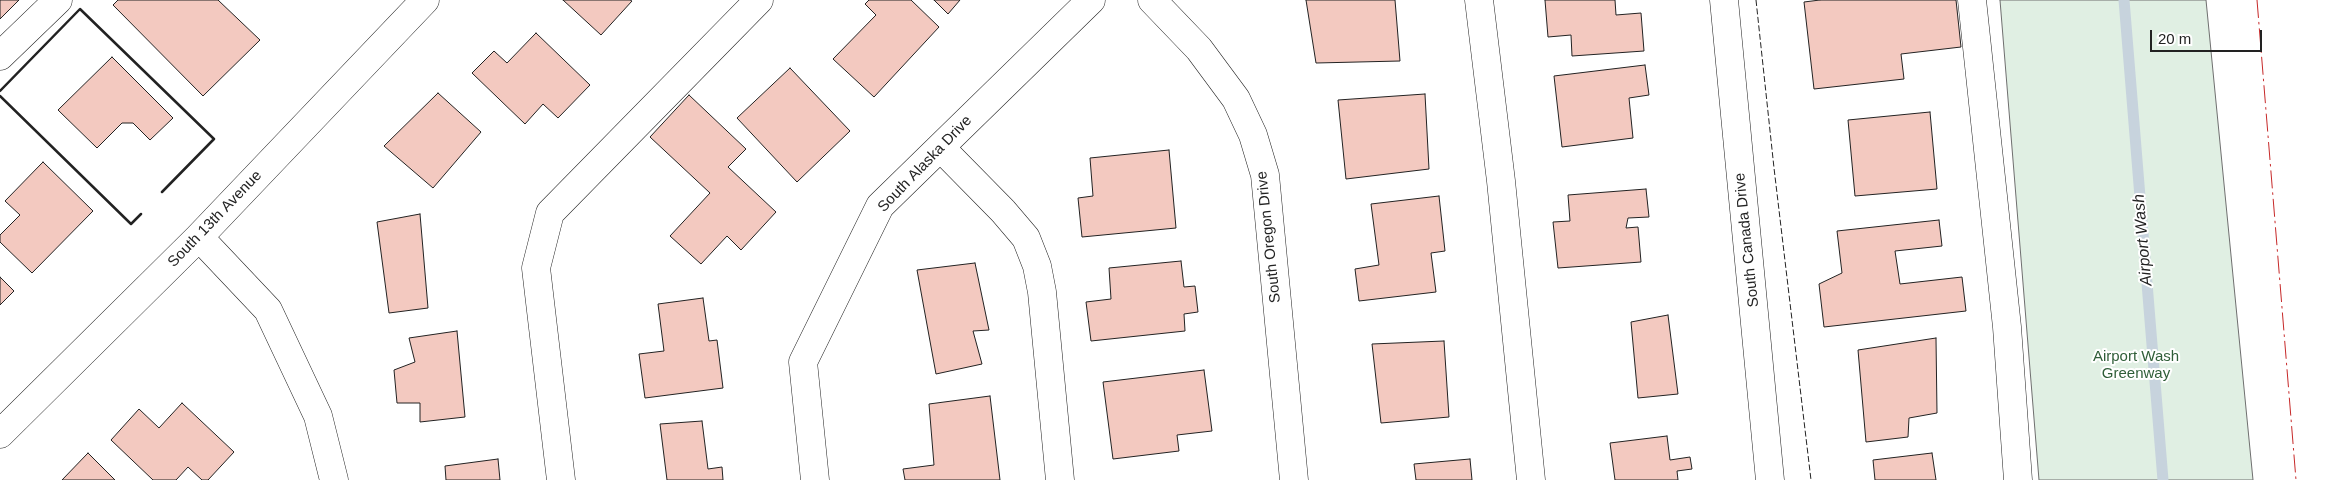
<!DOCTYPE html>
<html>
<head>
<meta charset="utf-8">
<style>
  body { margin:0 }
  #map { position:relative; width:2332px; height:480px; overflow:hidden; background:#fff; font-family:Arial,sans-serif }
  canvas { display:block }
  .scale { position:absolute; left:2150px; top:30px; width:112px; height:22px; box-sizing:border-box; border:2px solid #222; border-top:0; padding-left:6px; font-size:15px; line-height:18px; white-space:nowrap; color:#222; -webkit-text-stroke:4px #fff; paint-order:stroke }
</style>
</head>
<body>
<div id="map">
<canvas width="2332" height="480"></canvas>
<div class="scale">20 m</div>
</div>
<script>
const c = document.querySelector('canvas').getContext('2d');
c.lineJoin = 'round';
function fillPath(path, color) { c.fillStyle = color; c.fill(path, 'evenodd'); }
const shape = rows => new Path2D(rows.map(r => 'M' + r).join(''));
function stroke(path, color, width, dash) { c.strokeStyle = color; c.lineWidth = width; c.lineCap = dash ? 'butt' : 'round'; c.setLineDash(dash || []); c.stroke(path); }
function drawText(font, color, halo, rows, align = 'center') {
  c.font = font + ' Arial,sans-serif'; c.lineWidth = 4; c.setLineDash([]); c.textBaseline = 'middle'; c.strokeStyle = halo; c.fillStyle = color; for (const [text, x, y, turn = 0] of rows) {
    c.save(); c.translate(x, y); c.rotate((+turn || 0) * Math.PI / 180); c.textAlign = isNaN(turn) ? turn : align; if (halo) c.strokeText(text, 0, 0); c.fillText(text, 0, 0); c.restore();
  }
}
const green = shape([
  [2000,0,2206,0,2253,480,2039,480,2000,0]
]);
fillPath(green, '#e0efe3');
stroke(green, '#6f6f6f', 1);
stroke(shape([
  [2124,0,2163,480]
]), '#c7d3dd', 11);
const building = shape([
  [0,0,19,0,0,19,0,0],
  [118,0,218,0,260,40,203,96,113,5,118,0],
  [563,0,630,0,632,1,601,35,563,0],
  [869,0,911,0,939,27,874,97,833,59,876,15,865,4,869,0],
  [934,0,960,0,948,14,934,0],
  [1306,0,1395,0,1400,61,1316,63,1306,0],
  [1545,0,1615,0,1616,15,1641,13,1644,51,1572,56,1571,35,1548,37,1545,0],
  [1820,0,1956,0,1961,47,1901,54,1904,79,1814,89,1804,2,1820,0],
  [536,33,590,85,558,118,543,104,525,124,472,73,494,51,507,63,536,33],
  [112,57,173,118,150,140,133,123,122,123,97,148,58,110,112,57],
  [1645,65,1649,95,1629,98,1633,138,1562,147,1554,76,1645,65],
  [790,68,850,131,797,182,737,118,790,68],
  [438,93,481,132,433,188,384,146,438,93],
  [1425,94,1429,169,1346,179,1338,100,1425,94],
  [689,95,746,149,728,167,776,212,741,250,727,236,701,264,670,236,710,193,650,137,689,95],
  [1930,112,1937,189,1855,196,1848,120,1930,112],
  [1169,150,1176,228,1082,237,1078,198,1093,196,1090,158,1169,150],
  [43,162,93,211,32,273,0,242,0,235,20,215,5,201,43,162],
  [1646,189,1649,217,1628,218,1626,228,1638,227,1641,262,1558,268,1553,222,1570,221,1568,195,1646,189],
  [1439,196,1445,251,1431,253,1436,292,1359,301,1355,269,1379,265,1371,204,1439,196],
  [420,214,428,308,389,313,377,222,420,214],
  [1939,220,1942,246,1895,251,1900,284,1962,277,1966,311,1824,327,1819,284,1842,273,1837,231,1939,220],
  [1181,261,1184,287,1195,286,1198,312,1184,314,1185,331,1091,341,1086,302,1111,299,1109,268,1181,261],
  [975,263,989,330,973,331,982,364,936,374,917,270,975,263],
  [0,277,14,291,0,305,0,277],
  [703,298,709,341,717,340,723,388,645,398,639,354,664,351,658,304,703,298],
  [1668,315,1678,394,1638,398,1631,322,1668,315],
  [457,331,465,417,420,422,420,403,397,403,394,370,415,362,409,338,457,331],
  [1936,338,1937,413,1909,418,1908,437,1866,442,1858,350,1936,338],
  [1444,341,1449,417,1381,423,1372,344,1444,341],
  [1204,370,1212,431,1177,435,1179,451,1113,459,1103,382,1204,370],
  [990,396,1000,480,905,480,903,469,934,465,929,404,990,396],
  [182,403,234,452,208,480,202,480,188,467,176,480,153,480,111,440,139,409,159,428,182,403],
  [702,421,708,469,722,467,723,480,667,480,660,424,702,421],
  [1667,436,1670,460,1690,457,1692,469,1677,471,1678,480,1615,480,1610,443,1667,436],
  [88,453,115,480,62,480,88,453],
  [1932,453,1936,480,1875,480,1873,460,1932,453],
  [498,459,500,480,446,480,445,466,498,459],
  [1470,459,1472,480,1416,480,1414,464,1470,459]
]);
fillPath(building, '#f3c9c0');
stroke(building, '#222', 1);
const minor = shape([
  [1152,0,1199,49,1236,99,1253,135,1265,175,1294,480],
  [1479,0,1501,181,1531,480],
  [1724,0,1770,480],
  [1972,0,2007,327,2018,480],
  [0,56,58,0],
  [941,148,1003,211,1026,238,1037,266,1042,292,1060,480],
  [199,237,268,310,318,416,334,480],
  [0,434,199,237,425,0],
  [561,480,536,268,550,213,759,0],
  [815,480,803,362,880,206,1091,0]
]);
stroke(minor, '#222', 29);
stroke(minor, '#fff', 28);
stroke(shape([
  [1756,0,1774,168,1811,480]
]), '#222', 1, [6, 2.5]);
stroke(shape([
  [0,91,80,9,214,139,162,192],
  [0,96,131,224,141,214]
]), '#222', 2.5);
stroke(shape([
  [2257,0,2296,480]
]), '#c62828', 1, [18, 4, 2.5, 4]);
drawText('15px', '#222', '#fff', [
  ["South Alaska Drive",925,164,-46],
  ["South 13th Avenue",215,219,-46],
  ["South Oregon Drive",1269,237,-96],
  ["South Canada Drive",1747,240,-96]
]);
drawText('15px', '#2f5e38', '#fff', [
  ["Airport Wash",2136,357],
  ["Greenway",2136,374]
]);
drawText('italic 16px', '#222', '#fff', [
  ["Airport Wash",2143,240,-95]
]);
</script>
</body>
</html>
